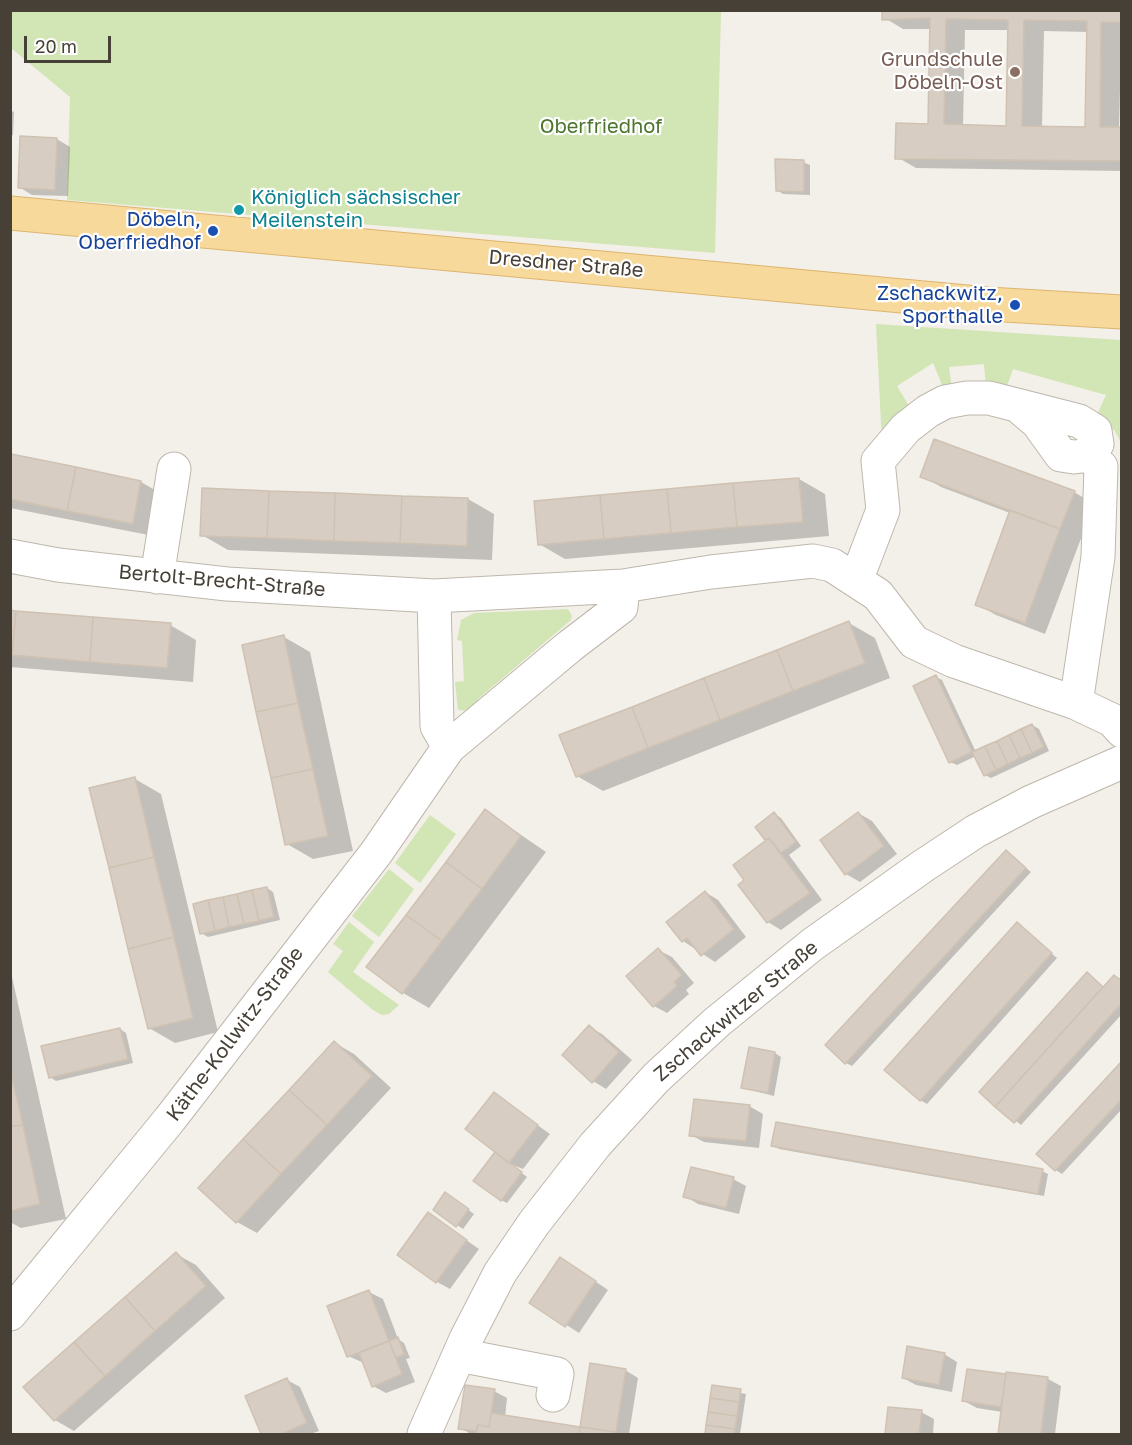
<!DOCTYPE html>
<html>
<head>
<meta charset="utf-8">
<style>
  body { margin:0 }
  #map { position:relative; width:1132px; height:1445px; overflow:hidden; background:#f3efe9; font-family:"Golos Text",sans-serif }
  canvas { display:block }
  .frame { position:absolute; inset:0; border:12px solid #464037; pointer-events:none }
  .scale { position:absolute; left:24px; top:36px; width:87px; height:27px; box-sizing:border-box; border:3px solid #464037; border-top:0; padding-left:8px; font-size:18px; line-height:21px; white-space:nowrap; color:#464037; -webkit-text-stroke:4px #fff; paint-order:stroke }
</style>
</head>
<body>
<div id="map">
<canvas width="1132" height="1445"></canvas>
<div class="frame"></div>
<div class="scale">20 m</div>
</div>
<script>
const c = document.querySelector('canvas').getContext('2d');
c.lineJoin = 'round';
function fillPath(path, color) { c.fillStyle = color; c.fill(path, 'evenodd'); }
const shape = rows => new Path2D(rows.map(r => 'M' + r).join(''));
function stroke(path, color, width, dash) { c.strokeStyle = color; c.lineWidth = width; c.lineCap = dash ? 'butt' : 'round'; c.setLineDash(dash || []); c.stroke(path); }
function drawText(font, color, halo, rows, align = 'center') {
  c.font = font + ' "Golos Text",sans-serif'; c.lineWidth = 4.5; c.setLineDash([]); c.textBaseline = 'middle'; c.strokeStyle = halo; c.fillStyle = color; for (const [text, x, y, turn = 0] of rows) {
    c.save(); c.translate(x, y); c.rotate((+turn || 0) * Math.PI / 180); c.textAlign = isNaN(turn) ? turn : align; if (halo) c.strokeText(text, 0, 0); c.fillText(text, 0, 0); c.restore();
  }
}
fillPath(shape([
  [10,11,721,11,715,253,67,200,70,97,11,48],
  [876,324,1121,340,1121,443,1115,431,1097,415,1106,395,1013,369,1005,392,986,388,984,364,949,367,952,390,945,392,933,363,897,386,912,411,882,443],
  [568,609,572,616,571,620,478,699,477,705,469,711,458,710,455,682,464,681,462,641,457,640,461,620,474,613],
  [430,815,456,834,420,883,395,863],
  [389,869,414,889,379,937,352,916],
  [349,922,374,942,353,972,399,1005,389,1014,382,1015,373,1010,328,972,343,951,333,944]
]), '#d2e5b4');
fillPath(shape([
  [1122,10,1119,129,1122,129,1122,171,916,168,897,157,929,126,931,29,903,29,883,17],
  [965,30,1010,30,1008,127,963,126],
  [1044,31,1088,32,1086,128,1042,127],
  [10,110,14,112,13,135,10,135],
  [57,139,70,147,68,196,32,195,19,187],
  [803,162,810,165,810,195,783,194,777,190],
  [10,456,141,482,167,497,159,537,10,508],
  [922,476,1074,492,1094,504,1045,634,996,615,976,604,1010,513,941,487],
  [799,479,825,494,829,536,565,559,539,544],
  [204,490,468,499,494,514,492,560,228,550,202,535],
  [10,612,170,625,196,640,193,682,10,667],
  [849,623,875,638,890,678,603,791,577,776],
  [284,637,310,652,353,851,313,859,287,844],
  [936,677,942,680,976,752,1032,725,1039,729,1049,751,991,778,985,775,976,756,957,765,950,762],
  [135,779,161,794,218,1032,175,1043,149,1028],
  [486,811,546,852,429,1008,403,993,369,967],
  [858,813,872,821,897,854,860,882,846,874,822,841],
  [775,814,781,818,801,846,789,855,822,900,781,930,768,922,740,885,746,880,768,840],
  [1006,852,1031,872,852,1066,846,1063],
  [267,888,273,892,280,920,208,937,201,933],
  [705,892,718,900,746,937,715,962,683,941,668,923],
  [1017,924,1057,958,927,1104,920,1100],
  [658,950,672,957,694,983,686,990,689,994,667,1013,654,1006],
  [10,968,66,1219,21,1228,10,1222],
  [1093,978,1104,988,1122,981,1122,1014,1021,1125,981,1092],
  [589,1027,602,1034,632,1060,606,1089,593,1081],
  [120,1029,126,1033,133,1063,56,1081,50,1077],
  [335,1043,354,1054,391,1088,257,1233,237,1222],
  [775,1053,781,1057,774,1096,743,1088],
  [1122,1064,1122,1109,1062,1174,1056,1170],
  [494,1094,550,1134,523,1169,510,1164,527,1177,507,1203,501,1200],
  [749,1106,763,1114,759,1148,704,1142,691,1135],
  [773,1145,1042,1171,1048,1174,1044,1196,779,1149],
  [733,1179,746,1186,739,1214,698,1204,685,1196],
  [452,1198,474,1214,463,1229,435,1210],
  [429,1214,479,1249,450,1289,437,1282],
  [176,1254,196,1265,225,1298,74,1431,55,1420],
  [574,1267,608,1290,579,1333,532,1303],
  [369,1292,383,1299,398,1339,404,1343,410,1358,406,1359,415,1382,386,1393,373,1386,364,1363,348,1356],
  [944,1354,957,1362,952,1392,916,1385,903,1378],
  [625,1370,638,1378,629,1434,471,1434,460,1428,494,1391,507,1398,505,1417,581,1428],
  [968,1371,1048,1379,1061,1386,1055,1434,999,1434,1002,1412,977,1408,964,1401],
  [287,1380,300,1387,319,1431,310,1434,263,1434,247,1397],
  [713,1387,746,1394,740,1434,706,1434],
  [889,1408,921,1412,934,1419,933,1434,887,1434]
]), '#0003');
const building = shape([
  [882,10,1122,10,1122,22,1101,22,1100,127,1122,127,1122,161,895,159,896,123,928,124,930,18,882,20,882,10],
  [946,19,1008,20,1006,126,944,124,946,19],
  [1024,20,1087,21,1085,127,1022,126,1024,20],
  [20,136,57,138,55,190,18,188,20,136],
  [775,159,804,160,804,192,776,191,775,159],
  [934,439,1075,491,1060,529,920,477,934,439],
  [11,454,76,467,67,511,10,499,11,454],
  [76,467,141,481,133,524,67,511,76,467],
  [799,478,803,522,737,527,733,483,799,478],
  [733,483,737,527,671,533,667,489,733,483],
  [202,488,269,491,267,538,200,536,202,488],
  [667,489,671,533,604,539,600,495,667,489],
  [269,491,335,493,334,541,267,538,269,491],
  [335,493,402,496,400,543,334,541,335,493],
  [600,495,604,539,538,545,534,501,600,495],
  [402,496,468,498,467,546,400,543,402,496],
  [1010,510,1060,529,1025,623,975,605,1010,510],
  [10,610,16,611,12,655,10,655,10,610],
  [16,611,93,617,90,662,12,655,16,611],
  [93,617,171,623,167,668,90,662,93,617],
  [849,621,865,663,793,691,777,650,849,621],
  [284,635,298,703,256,712,242,645,284,635],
  [777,650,793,691,720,720,704,678,777,650],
  [936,675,972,752,949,763,913,686,936,675],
  [704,678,720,720,648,748,632,707,704,678],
  [298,703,313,769,271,778,256,712,298,703],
  [632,707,648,748,576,777,559,735,632,707],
  [1032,724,1044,747,1032,753,1021,729,1032,724],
  [1021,729,1032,753,1020,758,1009,735,1021,729],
  [1009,735,1020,758,1008,764,997,741,1009,735],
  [997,741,1008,764,996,770,985,746,997,741],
  [985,746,996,770,984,776,972,752,985,746],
  [313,769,328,836,285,845,271,778,313,769],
  [135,777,154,857,109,868,89,788,135,777],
  [485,809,521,836,482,889,446,862,485,809],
  [774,812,796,842,781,853,769,838,765,840,755,827,774,812],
  [858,812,884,846,845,875,820,840,858,812],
  [769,838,810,893,767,923,738,885,744,880,733,865,769,838],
  [1006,850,1026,868,845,1064,825,1045,1006,850],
  [154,857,174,937,128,949,109,868,154,857],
  [446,862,482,889,442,941,406,915,446,862],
  [267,887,274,917,259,921,252,890,267,887],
  [252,890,259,921,244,924,237,894,252,890],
  [705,891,734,929,701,956,687,938,682,942,666,922,705,891],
  [237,894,244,924,229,927,223,897,237,894],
  [223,897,229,927,215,931,208,900,223,897],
  [208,900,215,931,200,934,193,904,208,900],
  [406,915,442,941,402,994,366,967,406,915],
  [1017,922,1052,953,920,1101,884,1070,1017,922],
  [174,937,193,1018,148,1029,128,949,174,937],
  [658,948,682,975,674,982,677,986,653,1007,626,976,658,948],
  [1087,972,1103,987,995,1107,979,1092,1087,972],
  [1114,975,1122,981,1122,1003,1014,1123,995,1107,1114,975],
  [589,1025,619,1052,592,1083,562,1055,589,1025],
  [120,1028,128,1059,49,1078,41,1046,120,1028],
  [334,1041,372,1076,327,1125,289,1090,334,1041],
  [749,1047,775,1052,768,1093,741,1088,749,1047],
  [1122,1061,1122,1099,1055,1171,1036,1154,1122,1061],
  [10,1069,23,1125,10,1127,10,1069],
  [289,1090,327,1125,281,1174,243,1139,289,1090],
  [494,1092,538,1125,509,1163,465,1129,494,1092],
  [694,1099,750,1105,746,1141,689,1136,694,1099],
  [776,1122,1043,1169,1038,1194,771,1146,776,1122],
  [23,1125,40,1204,10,1211,10,1127,23,1125],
  [243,1139,281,1174,236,1223,198,1188,243,1139],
  [495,1152,522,1172,501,1201,473,1181,495,1152],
  [691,1167,734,1177,726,1208,683,1197,691,1167],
  [445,1192,469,1209,456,1227,433,1210,445,1192],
  [428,1212,467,1240,436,1283,397,1255,428,1212],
  [176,1252,206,1286,155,1331,125,1297,176,1252],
  [560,1257,596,1281,565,1327,529,1303,560,1257],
  [369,1290,389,1341,347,1357,327,1306,369,1290],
  [125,1297,155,1331,105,1376,74,1342,125,1297],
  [398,1337,404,1354,396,1358,389,1341,398,1337],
  [389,1341,402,1374,372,1387,359,1353,389,1341],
  [74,1342,105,1376,54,1421,23,1387,74,1342],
  [907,1346,945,1353,939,1385,902,1378,907,1346],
  [590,1363,626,1369,616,1432,580,1427,590,1363],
  [967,1369,1006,1374,1001,1407,962,1401,967,1369],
  [1006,1372,1048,1377,1041,1434,998,1434,1006,1372],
  [287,1378,307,1423,281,1434,261,1434,245,1396,287,1378],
  [465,1385,495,1389,489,1427,478,1425,476,1431,458,1429,465,1385],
  [712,1385,741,1389,739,1402,710,1398,712,1385],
  [710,1398,739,1402,737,1416,708,1412,710,1398],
  [888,1407,922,1410,919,1434,885,1434,888,1407],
  [708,1412,737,1416,735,1429,706,1425,708,1412],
  [491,1413,580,1427,579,1434,476,1434,478,1425,489,1427,491,1413],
  [706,1425,735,1429,734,1434,705,1434,706,1425],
  [580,1427,616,1432,615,1434,579,1434,580,1427]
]);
fillPath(building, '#d7cdc2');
stroke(building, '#cfc2b2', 1.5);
const minor = shape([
  [10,556,58,565,227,584,434,596,623,586,711,572,813,561,832,565,878,595,914,642,954,661,1076,703,1112,720,1122,731],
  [850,576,862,565,883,510,878,461,906,428,928,411,945,402,967,398,989,398,1079,421,1095,431,1097,444,1090,455,1074,457,1061,455,1038,423,1018,406],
  [157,577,174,469],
  [434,596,437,726,449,747],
  [1076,703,1098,557,1101,467,1090,455],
  [10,1314,170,1119,376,853,449,747,570,646,621,607,623,586],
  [459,1355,557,1374,553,1395],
  [424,1434,466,1339,500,1273,534,1223,595,1145,656,1078,717,1022,813,944,923,866,976,831,1031,802,1122,762]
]);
const major = shape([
  [10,213,988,304,1122,312]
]);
stroke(minor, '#beb7ac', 35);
stroke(major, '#ddb56d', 35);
stroke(minor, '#fff', 33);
stroke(major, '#f8d99c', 33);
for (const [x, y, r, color] of [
  [1015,72,6,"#8d6e63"],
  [239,210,6,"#0f9aa8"],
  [213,231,6,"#1a4fb4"],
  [1015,305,6,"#1a4fb4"]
]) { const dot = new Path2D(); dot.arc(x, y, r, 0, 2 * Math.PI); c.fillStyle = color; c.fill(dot); stroke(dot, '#fff', 2); }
drawText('20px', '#785e54', '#fff', [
  ["Grundschule",1003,60],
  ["Döbeln-Ost",1003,83]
], 'right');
drawText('20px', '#4d752e', '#fff', [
  ["Oberfriedhof",601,127]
]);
drawText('20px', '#0d838f', '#fff', [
  ["Königlich sächsischer",251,198],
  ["Meilenstein",251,221]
], 'left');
drawText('20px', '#164399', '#fff', [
  ["Döbeln,",201,220],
  ["Oberfriedhof",201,243],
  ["Zschackwitz,",1003,294],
  ["Sporthalle",1003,317]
], 'right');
drawText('20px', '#464037', '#fff', [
  ["Dresdner Straße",566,264,5],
  ["Bertolt-Brecht-Straße",222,581,5],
  ["Zschackwitzer Straße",736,1011,-40],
  ["Käthe-Kollwitz-Straße",235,1034,-53]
]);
</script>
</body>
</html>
